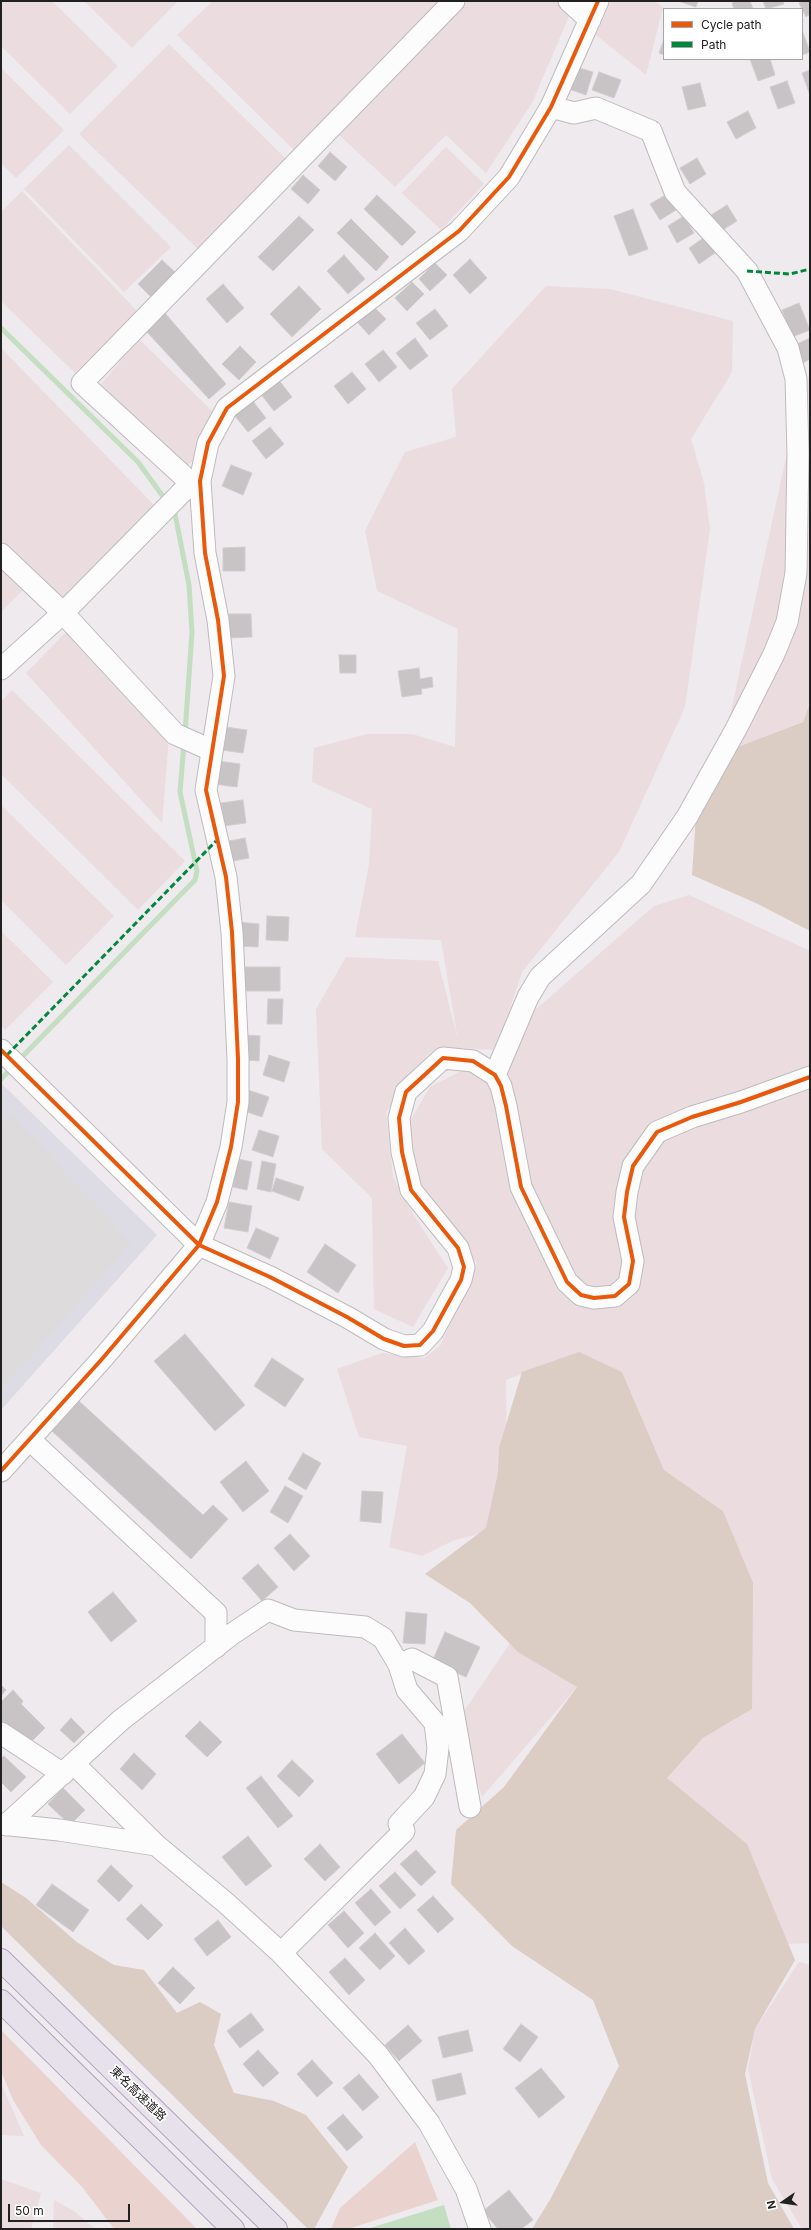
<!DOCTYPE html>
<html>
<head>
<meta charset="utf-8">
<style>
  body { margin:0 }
  #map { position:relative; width:811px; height:2230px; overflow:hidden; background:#efeaed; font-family:Inter,sans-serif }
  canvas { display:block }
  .frame { position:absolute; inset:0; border:2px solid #212121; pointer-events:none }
  .legend { position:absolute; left:663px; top:8px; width:140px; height:52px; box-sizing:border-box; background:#fff; border:1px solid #a6a6a6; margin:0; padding:5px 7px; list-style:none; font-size:12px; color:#212121 }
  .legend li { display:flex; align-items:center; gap:8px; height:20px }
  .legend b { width:20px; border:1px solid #a6a6a6 }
  .north { position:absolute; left:763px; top:2182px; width:40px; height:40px; -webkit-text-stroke:3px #fff; paint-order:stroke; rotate:257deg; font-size:11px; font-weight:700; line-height:16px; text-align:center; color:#212121 }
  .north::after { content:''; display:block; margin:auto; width:14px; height:18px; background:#212121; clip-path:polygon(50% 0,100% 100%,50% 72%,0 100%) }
  .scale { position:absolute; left:8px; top:2204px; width:122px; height:18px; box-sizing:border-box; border:2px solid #212121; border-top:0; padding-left:5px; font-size:12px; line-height:14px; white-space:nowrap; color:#212121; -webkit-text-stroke:3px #fff; paint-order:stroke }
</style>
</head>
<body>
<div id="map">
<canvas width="811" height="2230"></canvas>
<div class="frame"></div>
<ul class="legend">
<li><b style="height:5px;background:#e8590c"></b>Cycle path</li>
<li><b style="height:5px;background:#00873e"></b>Path</li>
</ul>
<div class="north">N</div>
<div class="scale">50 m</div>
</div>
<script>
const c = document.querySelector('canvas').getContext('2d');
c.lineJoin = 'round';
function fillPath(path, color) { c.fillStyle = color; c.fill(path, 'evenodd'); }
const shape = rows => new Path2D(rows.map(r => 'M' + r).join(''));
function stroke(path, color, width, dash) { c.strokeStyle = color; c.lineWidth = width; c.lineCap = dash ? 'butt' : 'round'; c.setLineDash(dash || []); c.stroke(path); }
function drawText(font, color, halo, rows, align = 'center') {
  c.font = font + ' Inter,"Noto Sans JP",sans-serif'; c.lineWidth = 3.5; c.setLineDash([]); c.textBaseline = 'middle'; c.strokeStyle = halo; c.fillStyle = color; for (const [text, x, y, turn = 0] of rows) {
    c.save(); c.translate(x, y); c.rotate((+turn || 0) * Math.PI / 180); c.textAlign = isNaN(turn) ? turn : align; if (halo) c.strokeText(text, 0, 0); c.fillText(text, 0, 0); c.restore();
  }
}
fillPath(shape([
  [1,1083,157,1235,1,1410]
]), '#dddbe3');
fillPath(shape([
  [12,1115,131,1243,1,1389,1,1126]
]), '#dddbdc');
fillPath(shape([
  [1,1,52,1,118,66,70,114,1,46],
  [84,1,178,1,132,48],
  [213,1,440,1,297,153,177,35],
  [468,1,556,1,570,14,532,103,486,173,446,135,395,187,336,132],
  [611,1,654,1,663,7,646,75,596,35],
  [169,44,287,160,199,250,79,134],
  [1,68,64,130,16,178,1,163],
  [69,145,171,247,124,292,24,189],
  [446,147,484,184,441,230,402,193],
  [22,191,137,311,75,373,1,301,1,212],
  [546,286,610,289,733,321,732,372,691,439,704,483,710,529,685,707,619,852,522,972,496,1050,460,1048,430,1052,386,1112,393,1177,415,1217,448,1268,413,1327,374,1309,372,1198,322,1149,316,1009,346,957,438,961,458,1040,441,940,355,937,369,864,372,809,312,782,314,748,367,734,412,734,455,747,458,629,377,591,365,531,405,452,456,437,452,389],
  [139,339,213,412,196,459,181,469,98,388],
  [1,348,158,509,61,602,1,544],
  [810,377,810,699,803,722,722,753,803,379],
  [1,559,28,585,1,612],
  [74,624,169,738,162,823,26,673],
  [12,690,185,861,138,910,1,774,1,702],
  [1,805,114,916,66,965,1,900],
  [689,895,810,951,810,1943,788,1944,753,1859,667,1778,703,1738,752,1709,723,1511,664,1470,622,1372,566,1357,506,1380,507,1526,452,1541,422,1556,389,1547,407,1446,359,1437,337,1369,382,1353,424,1358,440,1346,477,1263,418,1179,406,1128,430,1087,465,1069,507,1074,534,1011,654,906],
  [1,931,53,982,5,1030,1,1026],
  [510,1643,577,1687,482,1797,458,1720],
  [799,1962,810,1965,810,2229,802,2229,772,2179,748,2069,755,2029],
  [1,2083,24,2136,1,2135],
  [1,2179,41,2193,31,2229,1,2229],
  [54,2200,74,2211,95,2229,53,2229]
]), '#eadcdf');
fillPath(shape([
  [1,2030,197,2229,114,2229,83,2188,41,2145,13,2100,1,2071],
  [415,2142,438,2200,348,2229,331,2229,340,2208]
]), '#ead3ce');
fillPath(shape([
  [810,702,810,931,758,904,692,875,696,816,722,753,803,722],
  [579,1352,622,1372,664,1470,723,1511,753,1583,752,1709,703,1738,667,1778,747,1844,795,1960,755,2029,745,2074,768,2183,794,2229,532,2229,551,2198,619,2066,593,2000,512,1946,451,1884,456,1830,504,1787,577,1687,518,1652,470,1603,425,1574,486,1528,498,1473,499,1448,522,1372],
  [1,1882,26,1898,78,1943,114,1965,144,1970,177,2013,200,2002,221,2014,214,2045,234,2093,274,2101,306,2115,348,2167,314,2229,308,2229,1,1926]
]), '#dbccc4');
fillPath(shape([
  [444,2205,451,2229,367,2229]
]), '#c3dec1');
stroke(shape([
  [1,328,138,462,167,502],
  [171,508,175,514,189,585,192,632,185,733],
  [18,1061,195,880,197,871,180,792,184,743],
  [1,1079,13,1067]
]), '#c3dec1', 5);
const building = shape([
  [678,1,698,1,696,7,678,1],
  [737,1,750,1,753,9,734,9,732,3,737,1],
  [763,1,783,1,784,4,766,9,763,1],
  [802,1,810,1,810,14,806,17,799,3,802,1],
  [802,30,810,52,802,55,802,30],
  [664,39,664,55,659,53,664,39],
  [750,59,770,59,775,75,758,81,750,59],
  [576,67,593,72,586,95,569,89,576,67],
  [810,70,810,95,802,73,810,70],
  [599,72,621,80,614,98,592,90,599,72],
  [787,81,795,103,778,109,770,87,787,81],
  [700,83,706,106,688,110,682,87,700,83],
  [748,111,756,128,736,139,727,122,748,111],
  [330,152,347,167,335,181,318,166,330,152],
  [697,158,706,174,690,184,680,168,697,158],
  [303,175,320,190,308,204,291,189,303,175],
  [667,194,676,210,660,220,650,204,667,194],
  [377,195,416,232,402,246,364,209,377,195],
  [727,205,737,221,721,231,711,215,727,205],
  [633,209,648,249,629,256,614,216,633,209],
  [299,216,314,230,273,271,258,257,299,216],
  [684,216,694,233,677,243,668,226,684,216],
  [351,219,389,257,376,271,337,233,351,219],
  [705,237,715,253,699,264,689,248,705,237],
  [344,255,365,279,348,294,327,271,344,255],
  [470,259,487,278,470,294,453,275,470,259],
  [162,260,175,272,151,297,138,284,162,260],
  [435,263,447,275,430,291,419,279,435,263],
  [412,282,424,294,407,311,395,298,412,282],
  [223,284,244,308,227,323,206,299,223,284],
  [299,286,321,309,292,337,270,314,299,286],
  [799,303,810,330,792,337,782,310,799,303],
  [374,307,386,319,369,335,358,323,374,307],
  [435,309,448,326,430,340,416,323,435,309],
  [165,313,226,384,209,399,146,331,165,313],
  [415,338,428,356,410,370,396,353,415,338],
  [810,338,810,359,803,363,795,345,810,338],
  [240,346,256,362,239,380,222,364,240,346],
  [383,350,397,367,379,382,365,364,383,350],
  [352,372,366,389,348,404,334,386,352,372],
  [278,379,292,397,274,411,260,393,278,379],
  [252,400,266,418,248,432,234,415,252,400],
  [270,427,284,444,266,459,252,441,270,427],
  [231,465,252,473,243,495,222,486,231,465],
  [245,547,245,571,223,571,223,548,245,547],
  [229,614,251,614,252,637,229,638,229,614],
  [339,655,356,655,356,673,340,673,339,655],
  [419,668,420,679,432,677,433,687,421,689,422,694,402,697,398,671,419,668],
  [225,727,247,730,243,753,221,750,225,727],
  [218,761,240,764,237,787,214,784,218,761],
  [243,800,246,823,224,826,221,803,243,800],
  [245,838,249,858,233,861,229,841,245,838],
  [267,916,289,917,288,941,266,940,267,916],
  [237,922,259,924,258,947,236,946,237,922],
  [244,967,280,967,280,991,244,991,244,967],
  [268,999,283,999,282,1024,267,1024,268,999],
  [245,1035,260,1036,259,1061,244,1060,245,1035],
  [269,1055,290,1062,284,1082,263,1075,269,1055],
  [248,1090,269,1097,262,1117,241,1110,248,1090],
  [259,1130,279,1136,273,1157,252,1150,259,1130],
  [238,1159,252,1162,247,1190,233,1187,238,1159],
  [262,1161,276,1164,271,1192,257,1189,262,1161],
  [276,1178,304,1187,299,1201,272,1191,276,1178],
  [229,1202,252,1206,248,1232,224,1228,229,1202],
  [256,1228,279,1238,270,1259,247,1248,256,1228],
  [325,1244,356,1265,338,1293,307,1272,325,1244],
  [185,1334,245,1405,215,1431,154,1361,185,1334],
  [272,1358,304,1379,285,1407,254,1386,272,1358],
  [79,1401,203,1515,213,1505,228,1519,191,1559,52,1431,79,1401],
  [303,1453,321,1463,306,1490,288,1479,303,1453],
  [246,1461,269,1491,243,1512,220,1482,246,1461],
  [285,1486,303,1496,288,1523,270,1512,285,1486],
  [362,1491,383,1492,381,1523,360,1521,362,1491],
  [290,1534,310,1556,294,1571,274,1548,290,1534],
  [258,1564,278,1587,262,1601,242,1578,258,1564],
  [113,1592,137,1621,111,1642,88,1612,113,1592],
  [406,1612,427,1614,425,1644,403,1643,406,1612],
  [445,1632,480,1647,466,1677,432,1662,445,1632],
  [1,1685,6,1690,1,1696,1,1685],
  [13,1690,23,1701,21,1704,45,1728,30,1743,18,1735,4,1721,1,1723,1,1702,13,1690],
  [71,1718,85,1732,74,1743,60,1730,71,1718],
  [200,1721,222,1742,207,1757,185,1736,200,1721],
  [402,1734,425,1763,399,1784,376,1754,402,1734],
  [134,1753,156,1774,142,1790,120,1769,134,1753],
  [4,1756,26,1777,11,1792,1,1782,1,1759,4,1756],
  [292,1760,314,1781,299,1797,277,1776,292,1760],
  [261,1776,293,1816,278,1828,246,1788,261,1776],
  [63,1788,85,1810,70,1825,48,1804,63,1788],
  [248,1836,272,1866,246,1886,222,1857,248,1836],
  [320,1844,340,1867,325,1881,304,1859,320,1844],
  [416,1850,436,1872,421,1886,400,1864,416,1850],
  [111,1865,133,1886,119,1902,97,1881,111,1865],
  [395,1872,416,1895,400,1909,379,1886,395,1872],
  [52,1884,89,1910,73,1932,36,1905,52,1884],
  [371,1889,391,1912,375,1926,355,1903,371,1889],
  [433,1896,454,1919,438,1933,417,1910,433,1896],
  [141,1904,163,1925,148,1940,126,1919,141,1904],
  [344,1911,364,1933,348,1948,328,1925,344,1911],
  [218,1920,231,1937,207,1956,194,1939,218,1920],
  [405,1928,425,1951,409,1965,389,1943,405,1928],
  [375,1933,395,1956,380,1970,359,1948,375,1933],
  [345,1958,365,1980,349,1995,329,1972,345,1958],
  [173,1967,195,1988,180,2004,158,1983,173,1967],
  [251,2013,264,2030,240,2048,227,2031,251,2013],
  [521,2024,538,2037,520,2062,503,2049,521,2024],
  [408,2025,422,2041,399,2061,385,2045,408,2025],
  [468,2030,473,2051,443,2058,438,2037,468,2030],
  [258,2050,279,2073,263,2087,243,2064,258,2050],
  [312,2060,333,2083,317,2097,297,2074,312,2060],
  [541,2068,565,2097,539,2118,515,2088,541,2068],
  [461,2073,466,2094,437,2101,432,2080,461,2073],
  [359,2074,379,2097,363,2111,343,2088,359,2074],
  [343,2114,363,2137,347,2151,327,2128,343,2114],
  [509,2190,533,2220,521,2229,498,2229,483,2211,509,2190]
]);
fillPath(building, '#c8c4c6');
stroke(building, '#d2ccd0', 1);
const minor = shape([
  [569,1,590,20],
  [191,483,82,383,454,1],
  [1,554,63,613,175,734,211,750],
  [1,669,63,613,191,483,200,481],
  [1,1050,199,1245,270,1277,347,1317,384,1339,404,1346,420,1345,433,1331,461,1280,464,1267,458,1248,411,1190,402,1152,399,1118,406,1092,443,1058,473,1061,495,1075,501,1086,506,1106,521,1187,567,1282,581,1295,594,1298,615,1296,629,1284,633,1261,624,1217,627,1192,633,1166,657,1132,692,1117,741,1102,810,1077],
  [495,1075,528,997,540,977,641,884,687,817,736,729,774,654,787,622,796,573,798,454,796,379,788,348,747,271,675,192,651,131,596,108,574,113,551,107],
  [30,1440,216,1613,216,1647],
  [1,1471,102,1359,199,1245,217,1202,231,1147,238,1102,238,1059,232,932,226,877,206,790,224,676,218,620,205,553,200,481,208,443,227,408,459,231,509,177,551,107,598,1],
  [1,1733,63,1774],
  [74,1764,156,1845],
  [1,1824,59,1830,156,1845,226,1903,281,1953,378,2055,429,2123,466,2189,480,2229],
  [6,1825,121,1720,232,1634,268,1610,294,1620,365,1627,383,1638,399,1665,412,1659,447,1677,470,1807],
  [281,1953,404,1831,399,1824,424,1797,435,1774,438,1748,435,1723,407,1690,399,1665]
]);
const highway = shape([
  [1,1960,276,2229],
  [1,2001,233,2229]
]);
stroke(minor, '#bebbbd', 23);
stroke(highway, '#b0a3c0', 24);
stroke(minor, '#fdfcfc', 21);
stroke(highway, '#e6e1ea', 22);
stroke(shape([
  [747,271,790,274,810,269],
  [7,1055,216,841]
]), '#00873e', 3, [6, 3]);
stroke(shape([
  [1,1050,199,1245,270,1277,347,1317,384,1339,404,1346,420,1345,433,1331,461,1280,464,1267,458,1248,411,1190,402,1152,399,1118,406,1092,443,1058,473,1061,495,1075,501,1086,506,1106,521,1187,567,1282,581,1295,594,1298,615,1296,629,1284,633,1261,624,1217,627,1192,633,1166,657,1132,692,1117,741,1102,810,1077],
  [1,1471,102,1359,199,1245,217,1202,231,1147,238,1102,238,1059,232,932,226,877,206,790,224,676,218,620,205,553,200,481,208,443,227,408,459,231,509,177,551,107,598,1]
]), '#e8590c', 4);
drawText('12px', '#212121', '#fff', [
  ["東名高速道路",138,2094,44]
]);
</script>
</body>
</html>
